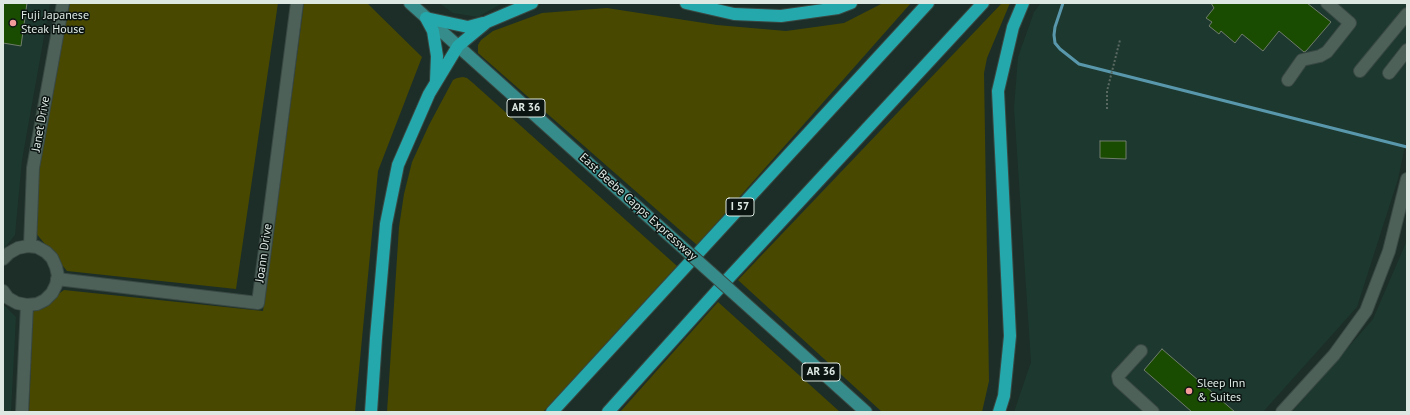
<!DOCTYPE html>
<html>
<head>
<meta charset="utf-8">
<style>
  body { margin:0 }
  #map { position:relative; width:1410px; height:415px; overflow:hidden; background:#1c2e27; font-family:"PT Sans",sans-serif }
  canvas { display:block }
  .frame { position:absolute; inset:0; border:4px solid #dde8e3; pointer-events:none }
</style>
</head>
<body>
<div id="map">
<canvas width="1410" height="415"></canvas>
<div class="frame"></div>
</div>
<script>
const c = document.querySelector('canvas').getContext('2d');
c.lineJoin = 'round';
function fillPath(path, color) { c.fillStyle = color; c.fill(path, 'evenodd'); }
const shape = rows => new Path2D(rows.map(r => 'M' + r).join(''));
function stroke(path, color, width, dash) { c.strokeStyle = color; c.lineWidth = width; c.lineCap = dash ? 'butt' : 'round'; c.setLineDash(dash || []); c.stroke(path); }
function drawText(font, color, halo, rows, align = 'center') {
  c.font = font + ' "PT Sans",sans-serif'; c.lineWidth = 3; c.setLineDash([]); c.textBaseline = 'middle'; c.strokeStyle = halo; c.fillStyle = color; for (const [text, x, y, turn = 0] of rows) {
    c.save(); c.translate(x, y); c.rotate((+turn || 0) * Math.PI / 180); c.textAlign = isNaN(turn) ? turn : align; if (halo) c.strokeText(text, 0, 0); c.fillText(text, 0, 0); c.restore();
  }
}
fillPath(shape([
  [3,3,50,3,22,160,15,235,3,250],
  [439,3,503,3,478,17,453,13],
  [1041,3,1407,3,1407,137,1398,179,1357,307,1263,412,1014,412,1031,362,1014,108,1018,57,1034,12],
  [1407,238,1407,412,1292,412,1373,319,1405,245],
  [3,304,16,317,11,412,3,412]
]), '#1d382e');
fillPath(shape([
  [70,3,278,3,236,289,67,271,35,232,37,167],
  [304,3,367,3,422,57,378,171,355,412,29,412,33,312,64,290,263,311],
  [883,3,911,3,697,245,478,53,478,45,481,40,493,31,542,13,607,8,717,25,786,31,844,23],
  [1002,3,1010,3,987,58,984,73,989,381,982,412,882,412,738,280],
  [463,77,467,78,473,83,677,266,543,412,387,412,399,227,404,194,412,162,429,125,453,80,457,78],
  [718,302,840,412,620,412]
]), '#484800');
stroke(shape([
  [1063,3,1055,27,1054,35,1055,43,1060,49,1079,64,1407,147]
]), '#5998ac', 3);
const building = shape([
  [3,3,27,3,21,46,3,43,3,3],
  [1211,3,1307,3,1331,22,1306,51,1304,52,1279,31,1263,51,1242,34,1235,43,1221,31,1219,34,1209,26,1212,22,1206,18,1214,8,1211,3],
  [1100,141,1126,141,1126,159,1100,158,1100,141],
  [1162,349,1235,412,1192,412,1144,370,1162,349]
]);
fillPath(building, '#194c01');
stroke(building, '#707c6c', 1);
const minor = shape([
  [1360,71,1407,14],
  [1389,73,1407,50],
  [1288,80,1302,60,1320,56,1327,52,1350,23,1327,3],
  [30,246,33,168,63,3],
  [3,259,9,253,18,248,28,246,37,247,46,252,52,258,56,267,58,276,56,285,52,293,45,300,37,304,27,305,17,303,8,298,3,291],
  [57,279,258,303,297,3],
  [1141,351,1118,376,1119,381,1153,412],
  [22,412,27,305],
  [1282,412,1334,355,1366,311,1389,251,1407,179]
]);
const major = shape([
  [410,3,643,212],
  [776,331,866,412]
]);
const highway = shape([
  [686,3,734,14,781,16,838,8,851,3],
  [426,18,433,31,437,56,436,81],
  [426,18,468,27,483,23],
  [371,412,376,338,386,224,398,165,429,94,458,46,487,22,532,3],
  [552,412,928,3],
  [608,412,725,282,983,3],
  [999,412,1004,396,1010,336,998,91,1013,27,1023,3]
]);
stroke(minor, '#394843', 14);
stroke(major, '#394843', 14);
stroke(highway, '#394843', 14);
stroke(shape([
  [1107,109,1107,91,1120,40]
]), '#596962', 2, [2, 2]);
stroke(minor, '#4d6159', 12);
stroke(major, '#358c8a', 12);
stroke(highway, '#25a8ab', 12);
const majorBridge = shape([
  [643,212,776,331]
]);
stroke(majorBridge, '#394843', 14, []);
stroke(majorBridge, '#358c8a', 12);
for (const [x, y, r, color] of [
  [13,23,4,"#f59b9a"],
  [1189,391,4,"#f59b9a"]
]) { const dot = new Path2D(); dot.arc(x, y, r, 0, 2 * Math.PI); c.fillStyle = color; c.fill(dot); stroke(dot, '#0c1411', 1.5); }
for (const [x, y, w] of [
  [526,108,38],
  [740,207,28],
  [821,372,38]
]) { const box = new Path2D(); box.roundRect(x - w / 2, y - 9, w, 18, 3); c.fillStyle = '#0c1411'; c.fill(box); stroke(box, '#dde8e3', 1); }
drawText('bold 11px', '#dde8e3', null, [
  ["AR 36",526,108],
  ["I 57",740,207],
  ["AR 36",821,372]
]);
drawText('12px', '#dde8e3', '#0c1411', [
  ["Fuji Japanese",21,16],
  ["Steak House",21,30],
  ["Sleep Inn",1197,384],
  ["& Suites",1197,398]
], 'left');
drawText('12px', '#dde8e3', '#0c1411', [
  ["Janet Drive",41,124,-80],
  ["East Beebe Capps Expressway",638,207,42],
  ["Joann Drive",264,253,-82]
]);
</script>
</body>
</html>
